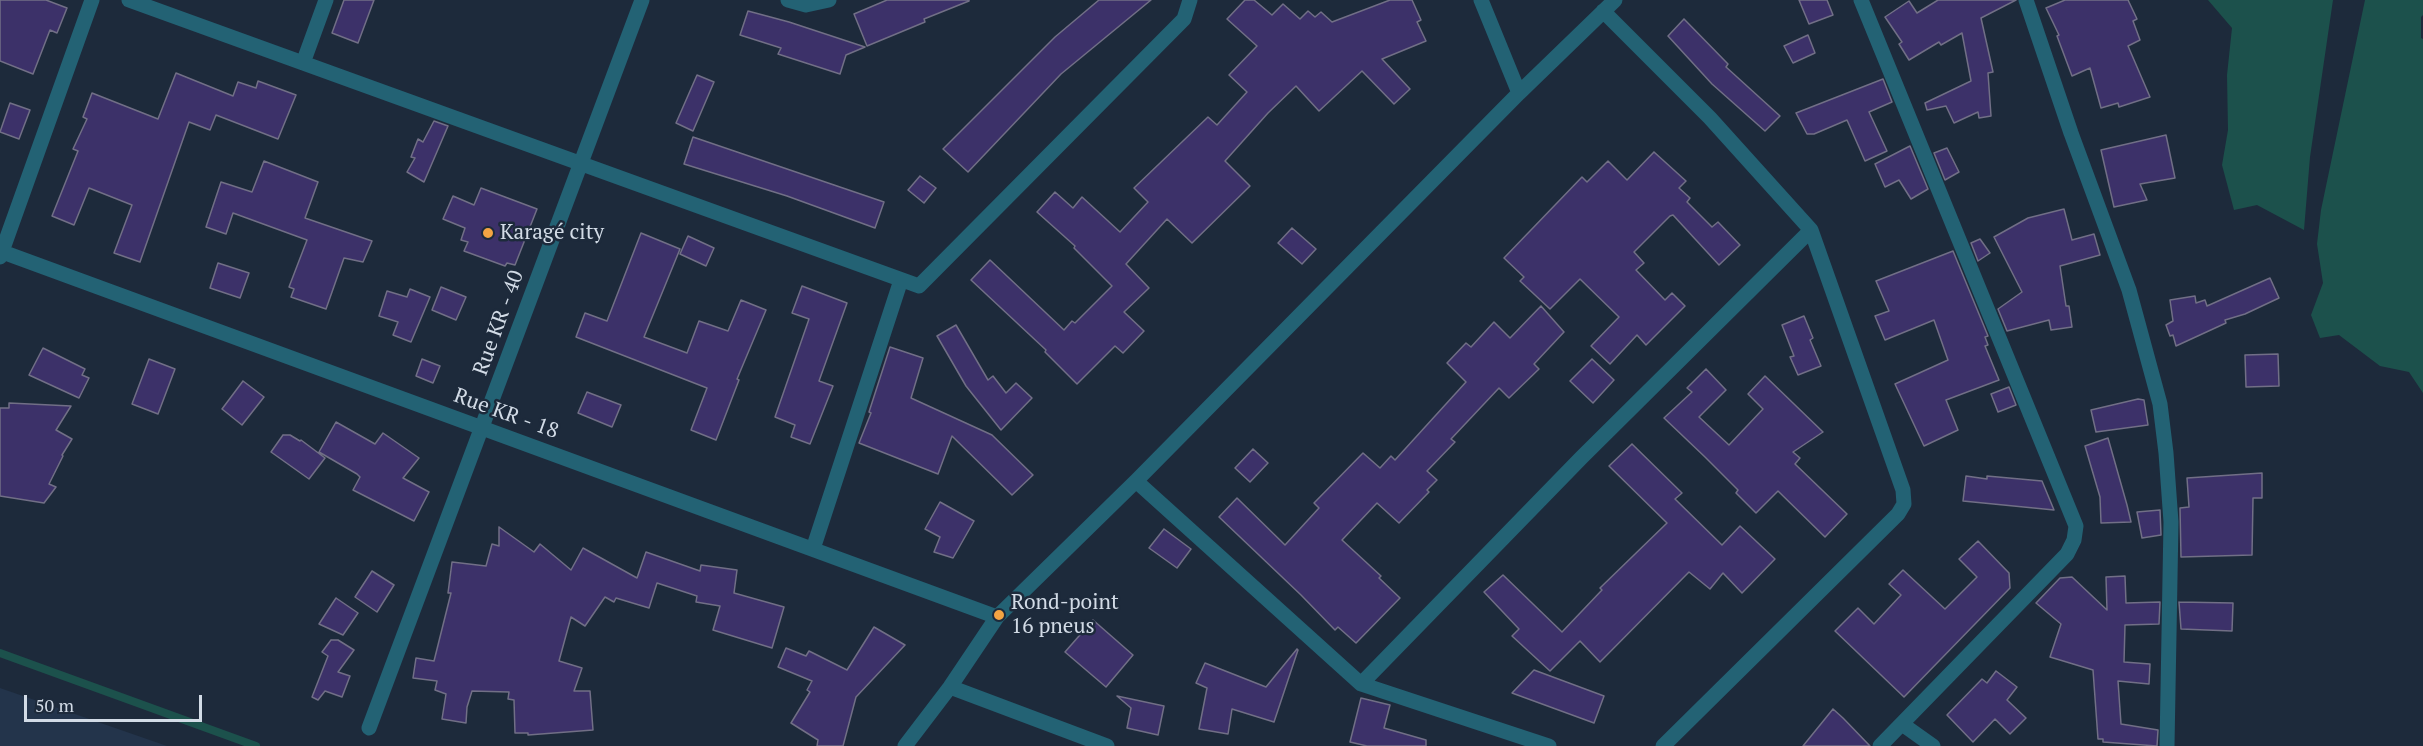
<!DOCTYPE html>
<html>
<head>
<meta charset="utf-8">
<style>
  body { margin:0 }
  #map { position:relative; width:2423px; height:746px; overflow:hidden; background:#1d2a3b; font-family:"PT Serif",serif }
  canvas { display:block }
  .scale { position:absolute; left:24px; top:695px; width:178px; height:27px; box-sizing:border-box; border:3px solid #d2dbe6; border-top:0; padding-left:8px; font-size:18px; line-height:21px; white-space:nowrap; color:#d2dbe6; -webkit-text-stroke:4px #1d2a3b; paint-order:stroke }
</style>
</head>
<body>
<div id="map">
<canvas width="2423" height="746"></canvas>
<div class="scale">50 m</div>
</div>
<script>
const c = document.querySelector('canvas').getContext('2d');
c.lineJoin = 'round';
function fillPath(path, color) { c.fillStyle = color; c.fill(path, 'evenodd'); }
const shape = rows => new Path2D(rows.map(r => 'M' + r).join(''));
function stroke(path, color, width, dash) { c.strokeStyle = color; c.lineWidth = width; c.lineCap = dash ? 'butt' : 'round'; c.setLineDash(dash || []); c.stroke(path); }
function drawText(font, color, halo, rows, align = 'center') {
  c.font = font + ' "PT Serif",serif'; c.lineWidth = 5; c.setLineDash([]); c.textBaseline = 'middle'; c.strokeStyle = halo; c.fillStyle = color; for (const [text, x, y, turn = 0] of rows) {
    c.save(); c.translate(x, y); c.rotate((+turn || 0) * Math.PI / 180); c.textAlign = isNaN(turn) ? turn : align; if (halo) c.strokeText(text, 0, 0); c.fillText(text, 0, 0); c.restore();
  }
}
fillPath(shape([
  [0,688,167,746,0,746]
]), '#23344b');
fillPath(shape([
  [2208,0,2333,0,2310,157,2304,230,2257,205,2234,210,2222,165,2228,130,2227,75,2232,28],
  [2365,0,2423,0,2423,15,2421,17,2421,38,2423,39,2423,393,2409,372,2380,366,2339,335,2320,338,2311,315,2323,283,2317,244,2321,210]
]), '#1c514c');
stroke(shape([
  [0,653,256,746]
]), '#1c514c', 8);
const building = shape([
  [0,0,46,0,67,8,57,33,50,30,33,74,0,61,0,0],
  [344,0,374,0,358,43,332,33,344,0],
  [887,0,969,0,969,1,924,19,925,22,867,46,854,14,887,0],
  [1099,0,1151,0,1061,74,968,172,943,149,1055,37,1099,0],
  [1245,0,1254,0,1272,15,1283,4,1300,19,1308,11,1315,17,1321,12,1332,22,1390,0,1412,0,1421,20,1417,22,1426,41,1382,59,1410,89,1394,104,1362,71,1319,111,1296,86,1268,113,1225,161,1250,186,1192,243,1167,219,1126,264,1149,288,1124,312,1144,331,1123,353,1115,346,1077,384,1045,352,1046,350,971,280,990,260,1064,330,1072,321,1075,323,1112,286,1074,248,1075,246,1037,212,1055,192,1073,208,1082,197,1120,232,1148,202,1134,188,1208,117,1217,125,1247,92,1229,75,1257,46,1227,19,1245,0],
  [1799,0,1827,0,1833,15,1809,24,1799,0],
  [1938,0,2016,0,1981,18,1993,72,1988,73,1991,116,1979,118,1978,112,1954,123,1946,106,1927,110,1925,103,1971,81,1962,33,1941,45,1939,42,1909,60,1899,44,1902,42,1885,17,1909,1,1917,13,1938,0],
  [2065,0,2128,0,2137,19,2133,21,2140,40,2128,46,2150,97,2119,107,2118,103,2101,108,2090,68,2072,76,2057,36,2059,35,2046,8,2065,0],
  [748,11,789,22,865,47,846,55,840,74,778,54,781,48,740,35,748,11],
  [1684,19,1728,64,1726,67,1780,116,1765,131,1712,84,1668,36,1684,19],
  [1808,35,1815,53,1793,63,1784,46,1808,35],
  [176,73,233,96,238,82,256,88,258,81,296,95,278,139,216,115,210,130,189,122,140,262,114,253,132,205,89,188,74,225,52,216,78,151,73,149,87,119,83,117,92,93,158,119,176,73],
  [697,75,714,82,693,131,676,123,697,75],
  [1883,79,1892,102,1869,112,1887,151,1865,161,1847,120,1814,134,1807,134,1796,113,1883,79],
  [10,103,30,110,19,139,0,132,10,103],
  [434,121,448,126,424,182,407,172,415,158,411,157,418,139,423,142,434,121],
  [2166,135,2175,178,2140,184,2147,200,2114,207,2101,150,2166,135],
  [693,137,884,202,875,228,787,196,684,164,693,137],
  [1910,146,1928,189,1911,199,1899,180,1885,187,1875,164,1910,146],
  [1947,148,1959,172,1945,180,1934,153,1947,148],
  [1654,152,1686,181,1679,188,1690,198,1687,202,1712,227,1718,222,1740,245,1719,265,1673,215,1670,216,1634,252,1644,263,1636,270,1665,300,1672,293,1685,306,1646,345,1637,335,1610,364,1591,346,1619,317,1580,279,1550,309,1520,281,1524,277,1504,258,1582,177,1587,182,1608,161,1627,180,1654,152],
  [264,161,318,182,305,218,372,241,363,262,344,258,326,309,291,297,294,289,289,287,307,240,233,213,226,234,206,227,221,182,252,192,264,161],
  [920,176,936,188,924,203,908,190,920,176],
  [481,188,537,209,515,265,507,263,505,266,464,251,468,242,461,240,465,228,443,219,453,196,474,205,481,188],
  [2064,209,2072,240,2094,234,2100,255,2060,266,2066,306,2069,306,2072,327,2051,330,2049,320,2007,331,1998,309,2022,292,1994,237,2028,218,2064,209],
  [1292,228,1316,249,1302,264,1278,243,1292,228],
  [641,233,680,249,644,337,687,353,699,321,728,331,741,300,766,310,737,379,739,380,716,440,691,430,707,388,576,337,585,313,607,321,641,233],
  [688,236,714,248,706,266,680,254,688,236],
  [1980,239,1990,253,1978,261,1971,243,1980,239],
  [1953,251,1988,336,1985,337,1988,345,1985,346,1999,380,1946,400,1958,430,1924,446,1895,384,1948,360,1934,320,1885,340,1875,316,1889,311,1876,281,1953,251],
  [218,263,249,273,240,298,210,288,218,263],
  [2270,278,2279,298,2245,314,2225,320,2226,323,2176,346,2173,335,2170,336,2166,325,2173,321,2170,300,2195,296,2196,303,2205,300,2207,306,2270,278],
  [802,286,847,303,819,381,833,386,810,444,791,437,795,425,775,417,809,319,792,313,802,286],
  [441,287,466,297,456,320,432,310,441,287],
  [410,289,430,297,411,342,393,335,398,322,379,316,387,291,407,297,410,289],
  [1541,306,1564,332,1534,364,1539,369,1509,398,1499,388,1451,439,1455,442,1427,471,1437,480,1427,490,1429,492,1399,523,1377,503,1342,540,1381,576,1379,578,1400,598,1356,643,1338,627,1335,630,1301,595,1219,517,1237,498,1285,545,1319,508,1314,503,1363,453,1380,468,1391,456,1395,460,1466,382,1447,363,1466,343,1471,347,1494,322,1510,338,1541,306],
  [1804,316,1813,338,1810,340,1821,366,1798,375,1790,357,1794,356,1782,325,1804,316],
  [956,325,988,380,993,376,1006,393,1016,383,1032,398,1001,430,966,386,937,336,956,325],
  [890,347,923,358,911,398,992,435,1033,475,1012,495,952,436,938,474,859,443,871,413,869,412,890,347],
  [43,348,85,369,82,375,89,378,79,398,29,375,43,348],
  [2278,354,2279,386,2246,387,2245,355,2278,354],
  [149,359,175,369,158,414,132,404,149,359],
  [422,359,440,366,433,383,416,376,422,359],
  [1592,359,1614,380,1593,403,1570,381,1592,359],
  [1706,369,1726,390,1699,417,1729,445,1763,409,1748,394,1765,376,1823,432,1793,452,1800,458,1795,464,1847,514,1825,537,1778,491,1756,513,1736,493,1738,490,1705,457,1664,418,1692,392,1687,388,1706,369],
  [243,381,264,397,242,425,222,409,243,381],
  [2009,387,2016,405,1998,412,1991,394,2009,387],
  [587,392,621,405,612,427,578,413,587,392],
  [2138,399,2144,400,2148,425,2096,432,2091,410,2138,399],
  [9,403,71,406,56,430,72,439,62,455,63,456,49,484,56,487,44,503,0,496,0,408,9,408,9,403],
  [336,422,375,444,383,433,419,458,403,478,429,492,414,521,353,490,360,477,357,474,319,452,336,422],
  [283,435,290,435,300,441,301,440,325,458,309,479,271,452,283,435],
  [2108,438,2127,505,2131,522,2101,523,2100,497,2085,446,2108,438],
  [1632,444,1682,493,1675,499,1722,545,1740,526,1775,559,1742,593,1723,573,1710,589,1689,572,1600,662,1580,641,1550,671,1512,636,1519,629,1484,592,1503,575,1562,632,1602,590,1600,588,1667,523,1609,466,1632,444],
  [1253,449,1268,463,1250,482,1235,468,1253,449],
  [2262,473,2262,498,2253,498,2252,555,2181,557,2180,508,2189,507,2187,478,2262,473],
  [1966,476,1987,479,1987,476,2042,481,2054,510,1963,501,1966,476],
  [940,502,974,521,953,558,934,552,940,537,925,529,940,502],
  [2160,510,2161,535,2142,538,2137,512,2160,510],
  [499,527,534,552,540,544,571,570,583,548,637,578,646,552,700,571,701,565,737,570,734,593,784,607,772,648,713,630,720,606,696,602,697,596,657,583,649,608,616,598,614,602,605,597,585,626,571,617,559,661,582,668,574,691,590,691,593,730,528,735,528,733,515,733,514,700,508,699,509,692,472,691,467,707,466,723,442,719,446,694,435,690,437,681,413,678,416,658,434,661,451,593,448,593,452,562,486,566,492,544,499,546,499,527],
  [1164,529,1191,549,1177,568,1149,548,1164,529],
  [1978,541,2009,573,2010,588,1904,697,1835,631,1858,608,1874,624,1901,595,1889,584,1903,570,1945,609,1977,577,1959,559,1978,541],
  [372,571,394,585,377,612,355,597,372,571],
  [2125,576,2126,603,2160,602,2159,624,2125,625,2124,662,2150,664,2149,684,2118,681,2121,724,2158,730,2157,746,2103,742,2103,739,2098,739,2093,670,2050,657,2061,624,2036,603,2060,578,2072,577,2107,610,2106,577,2125,576],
  [336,598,358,613,343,635,319,624,336,598],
  [2179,602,2233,603,2232,631,2181,629,2179,602],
  [1093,620,1133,655,1106,687,1065,652,1093,620],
  [874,627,905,645,856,697,843,746,817,746,818,740,791,723,810,692,807,690,812,681,778,667,786,648,806,656,809,651,847,670,874,627],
  [331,640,338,640,354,650,338,672,350,676,342,697,325,691,318,700,312,697,328,656,322,652,331,640],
  [1297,649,1298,650,1274,722,1232,709,1228,734,1199,729,1207,688,1196,683,1205,663,1266,687,1297,649],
  [1534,670,1604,696,1594,723,1512,693,1534,670],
  [1996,671,2017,687,2007,700,2026,718,2010,734,1995,719,1973,742,1947,715,1982,679,1987,683,1996,671],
  [1117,696,1164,706,1158,735,1127,728,1131,708,1117,696],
  [1361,698,1390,705,1384,728,1426,740,1426,746,1367,746,1350,742,1361,698],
  [1833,709,1843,718,1870,746,1803,746,1833,709]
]);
fillPath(building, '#3c3169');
stroke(building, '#716f86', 1.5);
stroke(shape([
  [129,0,919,286,1184,19,1190,0],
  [788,0,806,5,829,0],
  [1481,0,1519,93],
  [1861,0,2076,526,2074,540,2067,554,1880,746],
  [2026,0,2071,133,2129,290,2160,404,2166,453,2171,522,2167,746],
  [1603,11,1710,118,1811,230,1903,490,1904,504,1898,514,1663,746],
  [303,63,326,0],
  [0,251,997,617],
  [0,257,92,0],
  [1136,481,1361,684,1549,746],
  [813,549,901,280],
  [1361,684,1582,457,1811,230],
  [950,687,1107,746],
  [1902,724,1933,746],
  [369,728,642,0],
  [905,746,950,687,997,617,1136,481,1519,93,1615,0]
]), '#236274', 15);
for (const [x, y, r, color] of [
  [488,233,6,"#f3a443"],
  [999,615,6,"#f3a443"]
]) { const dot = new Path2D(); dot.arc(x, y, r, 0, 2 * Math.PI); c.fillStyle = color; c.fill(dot); stroke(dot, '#1d2a3b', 2); }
drawText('21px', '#d2dbe6', '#1d2a3b', [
  ["Karagé city",500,233],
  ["Rond-point",1011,603],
  ["16 pneus",1011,627]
], 'left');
drawText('21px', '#d2dbe6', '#1d2a3b', [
  ["Rue KR - 40",499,323,-70],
  ["Rue KR - 18",506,414,20]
]);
</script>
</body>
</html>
